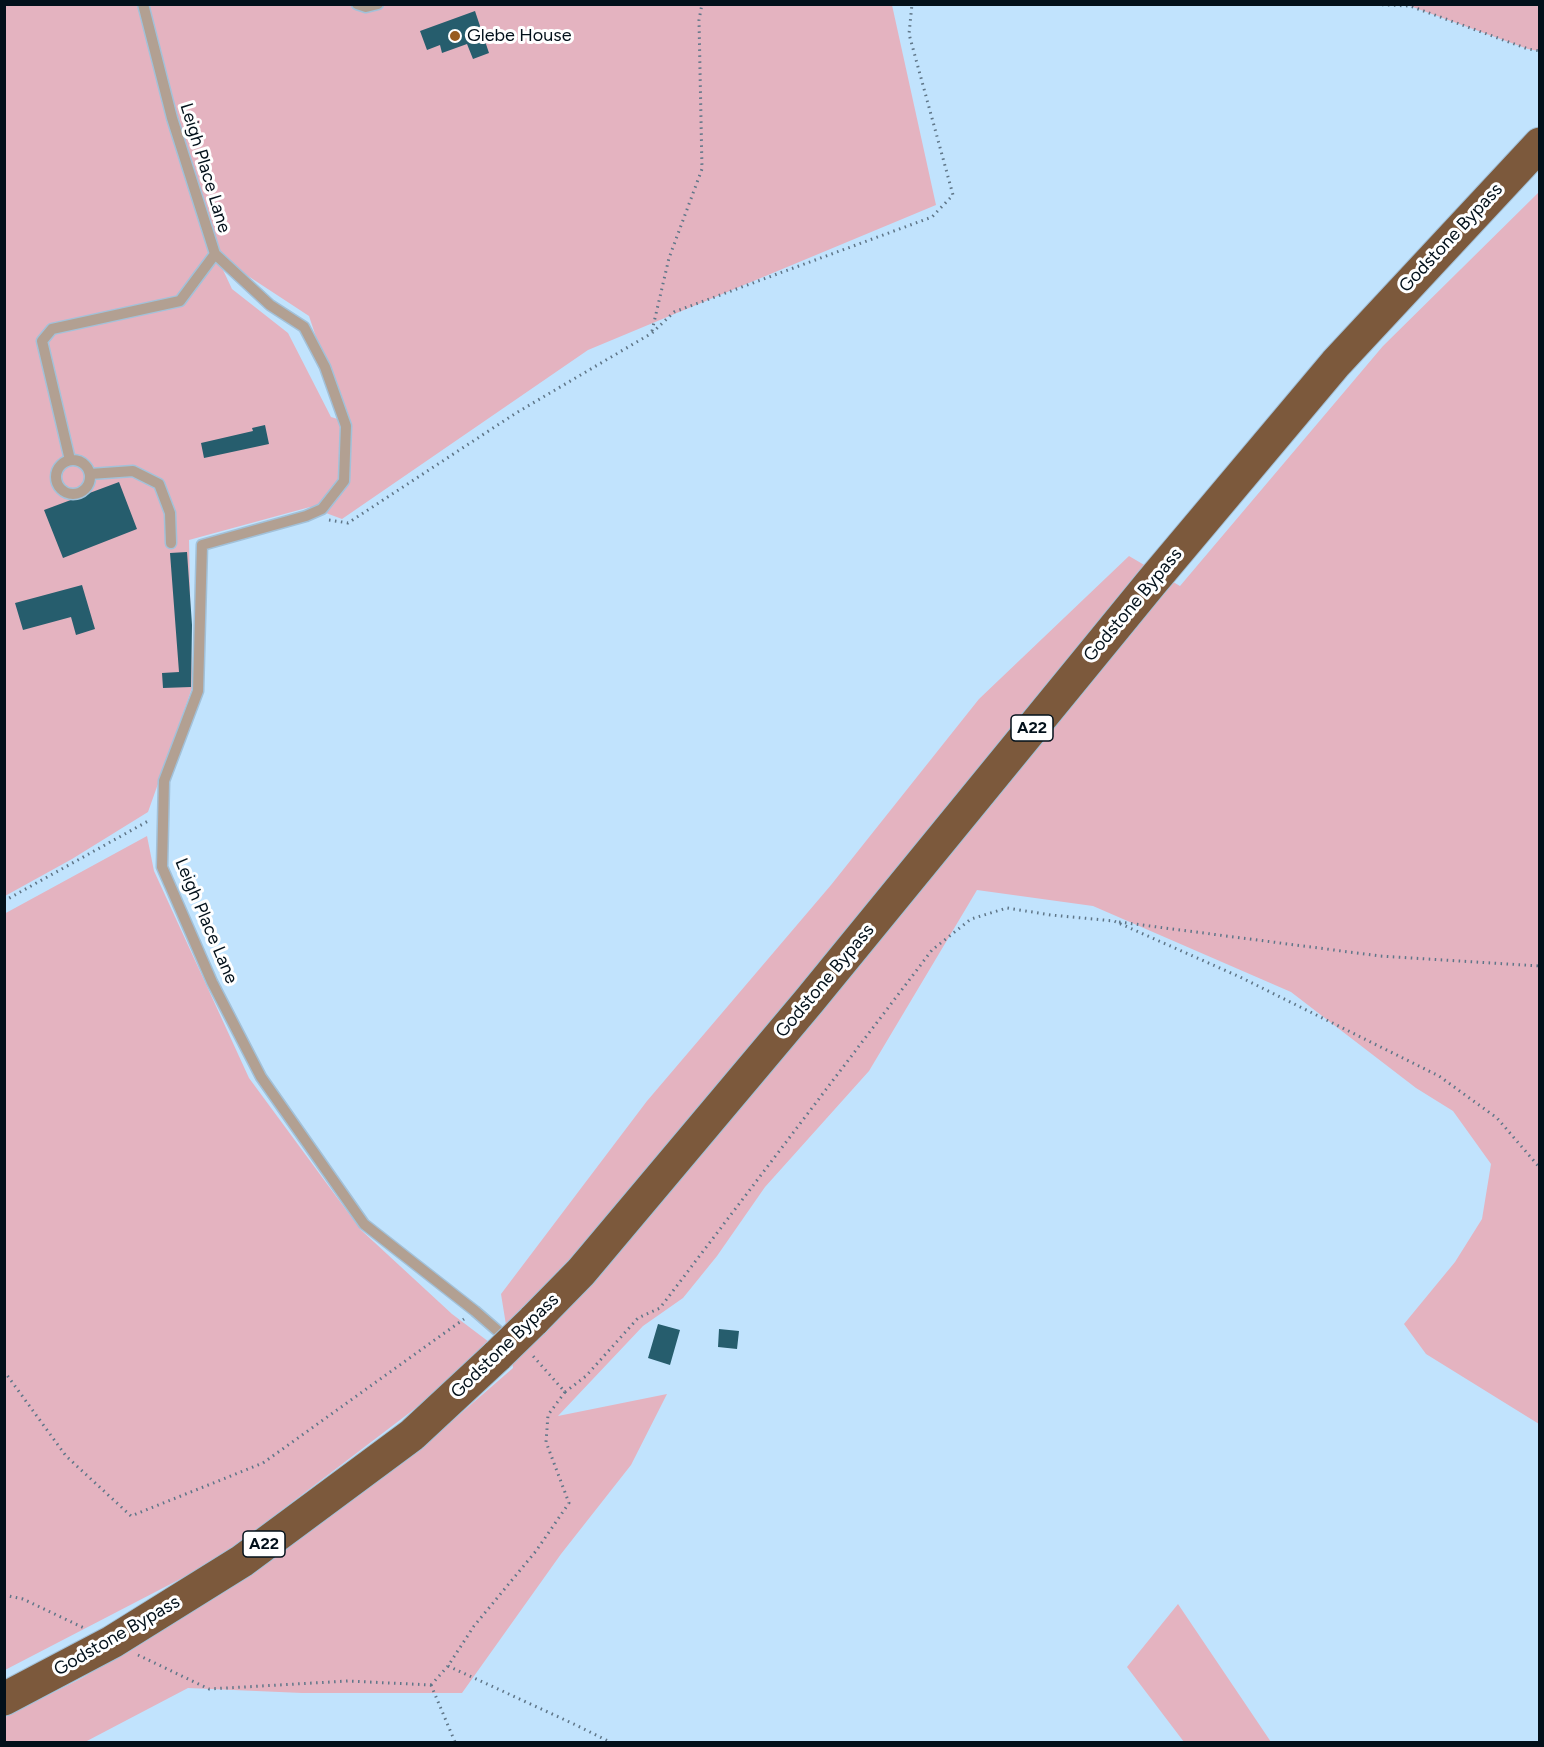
<!DOCTYPE html>
<html>
<head>
<meta charset="utf-8">
<style>
  body { margin:0 }
  #map { position:relative; width:1544px; height:1747px; overflow:hidden; background:#c1e3fd; font-family:Figtree,sans-serif }
  canvas { display:block }
  .frame { position:absolute; inset:0; border:6px solid #02101a; pointer-events:none }
</style>
</head>
<body>
<div id="map">
<canvas width="1544" height="1747"></canvas>
<div class="frame"></div>
</div>
<script>
const c = document.querySelector('canvas').getContext('2d');
c.lineJoin = 'round';
function fillPath(path, color) { c.fillStyle = color; c.fill(path, 'evenodd'); }
const shape = rows => new Path2D(rows.map(r => 'M' + r).join(''));
function stroke(path, color, width, dash) { c.strokeStyle = color; c.lineWidth = width; c.lineCap = dash ? 'butt' : 'round'; c.setLineDash(dash || []); c.stroke(path); }
function drawText(font, color, halo, rows, align = 'center') {
  c.font = font + ' Figtree,sans-serif'; c.lineWidth = 6; c.setLineDash([]); c.textBaseline = 'middle'; c.strokeStyle = halo; c.fillStyle = color; for (const [text, x, y, turn = 0] of rows) {
    c.save(); c.translate(x, y); c.rotate((+turn || 0) * Math.PI / 180); c.textAlign = isNaN(turn) ? turn : align; if (halo) c.strokeText(text, 0, 0); c.fillText(text, 0, 0); c.restore();
  }
}
fillPath(shape([
  [5,5,892,5,936,205,588,350,342,519,310,507,189,540,192,688,148,812,72,859,5,896],
  [216,255,309,316,344,421,331,417,288,333,232,289],
  [1384,5,1539,5,1539,51,1528,49,1410,6],
  [1539,192,1539,1424,1426,1354,1404,1324,1455,1262,1482,1219,1491,1164,1453,1111,1416,1088,1291,992,1093,906,977,890,869,1071,765,1187,717,1256,683,1298,643,1326,558,1416,667,1394,631,1465,561,1554,462,1693,302,1693,188,1688,85,1742,5,1742,5,1717,82,1678,248,1575,422,1447,513,1368,501,1294,647,1101,831,885,979,699,1129,556,1180,586,1383,346],
  [147,836,154,871,249,1078,361,1230,452,1314,489,1342,442,1388,215,1561,5,1670,4,914],
  [1178,1604,1271,1742,1184,1742,1127,1667]
]), '#e4b3c0');
fillPath(shape([
  [475,11,489,53,473,59,467,44,442,53,440,45,427,50,420,31],
  [265,425,269,444,204,458,201,443,253,431,252,428],
  [119,482,137,529,63,558,44,510],
  [187,552,192,625,191,687,163,688,162,673,179,672,170,553],
  [82,585,95,629,76,635,71,617,23,630,15,603],
  [658,1324,680,1330,670,1365,648,1358],
  [719,1329,739,1331,737,1349,718,1347]
]), '#265d6d');
const lane = shape([
  [143,4,172,118,215,254,270,305,304,327,325,367,346,426,344,481,322,509,306,516,202,545,198,691,164,781,162,867,212,982,261,1077,364,1224,475,1311,498,1331],
  [357,4,366,7,378,4],
  '56 477a17 17 0 1 1 34 0a17 17 0 1 1-34 0Z',
  [70,460,42,341,52,329,180,301,215,254],
  [90,474,133,471,159,484,170,513,171,543]
]);
const highway = shape([
  [533,1321,581,1272,809,1001,1151,583,1336,363,1540,144],
  [4,1699,112,1642,242,1561,412,1435,498,1355]
]);
stroke(lane, '#a2c1d9', 13);
stroke(highway, '#a2c1d9', 35);
stroke(shape([
  [1364,4,1410,6,1528,49,1540,51],
  [652,331,669,258,702,169,699,20,702,4],
  [329,520,348,523,516,413,652,333,674,312,932,217,953,195,909,34,912,4],
  [4,901,150,820],
  [1119,922,1380,956,1540,966],
  [4,1371,66,1456,131,1516,263,1463,464,1319],
  [565,1392,586,1376,638,1318,660,1308,932,950,971,919,1007,908,1051,915,1114,921,1240,977,1439,1076,1497,1118,1540,1168],
  [4,1595,23,1599,84,1628],
  [138,1655,209,1689,348,1681,431,1685],
  [448,1666,576,1725,610,1742],
  [431,1685,448,1666,474,1626,536,1551,569,1503,546,1442,548,1415,565,1392,533,1356],
  [431,1685,455,1742]
]), '#5f7688', 3, [1.5, 4.5]);
stroke(lane, '#b2a092', 10);
stroke(highway, '#7c593c', 33);
const highwayBridge = shape([
  [498,1355,533,1321]
]);
stroke(highwayBridge, '#a2c1d9', 35, []);
stroke(highwayBridge, '#7c593c', 33);
for (const [x, y, r, color] of [
  [455,36,6,"#985b1f"]
]) { const dot = new Path2D(); dot.arc(x, y, r, 0, 2 * Math.PI); c.fillStyle = color; c.fill(dot); stroke(dot, '#fff', 2); }
for (const [x, y, w] of [
  [1032,728,42],
  [264,1544,42]
]) { const box = new Path2D(); box.roundRect(x - w / 2, y - 13, w, 26, 4.5); c.fillStyle = '#fff'; c.fill(box); stroke(box, '#02101a', 1.5); }
drawText('bold 16px', '#02101a', null, [
  ["A22",1032,728],
  ["A22",264,1544]
]);
drawText('18px', '#02101a', '#fff', [
  ["Glebe House",467,36]
], 'left');
drawText('18px', '#02101a', '#fff', [
  ["Leigh Place Lane",205,168,73],
  ["Godstone Bypass",1451,238,-47],
  ["Godstone Bypass",1133,605,-50],
  ["Leigh Place Lane",206,921,67],
  ["Godstone Bypass",825,981,-50],
  ["Godstone Bypass",505,1346,-44],
  ["Godstone Bypass",117,1636,-30]
]);
</script>
</body>
</html>
